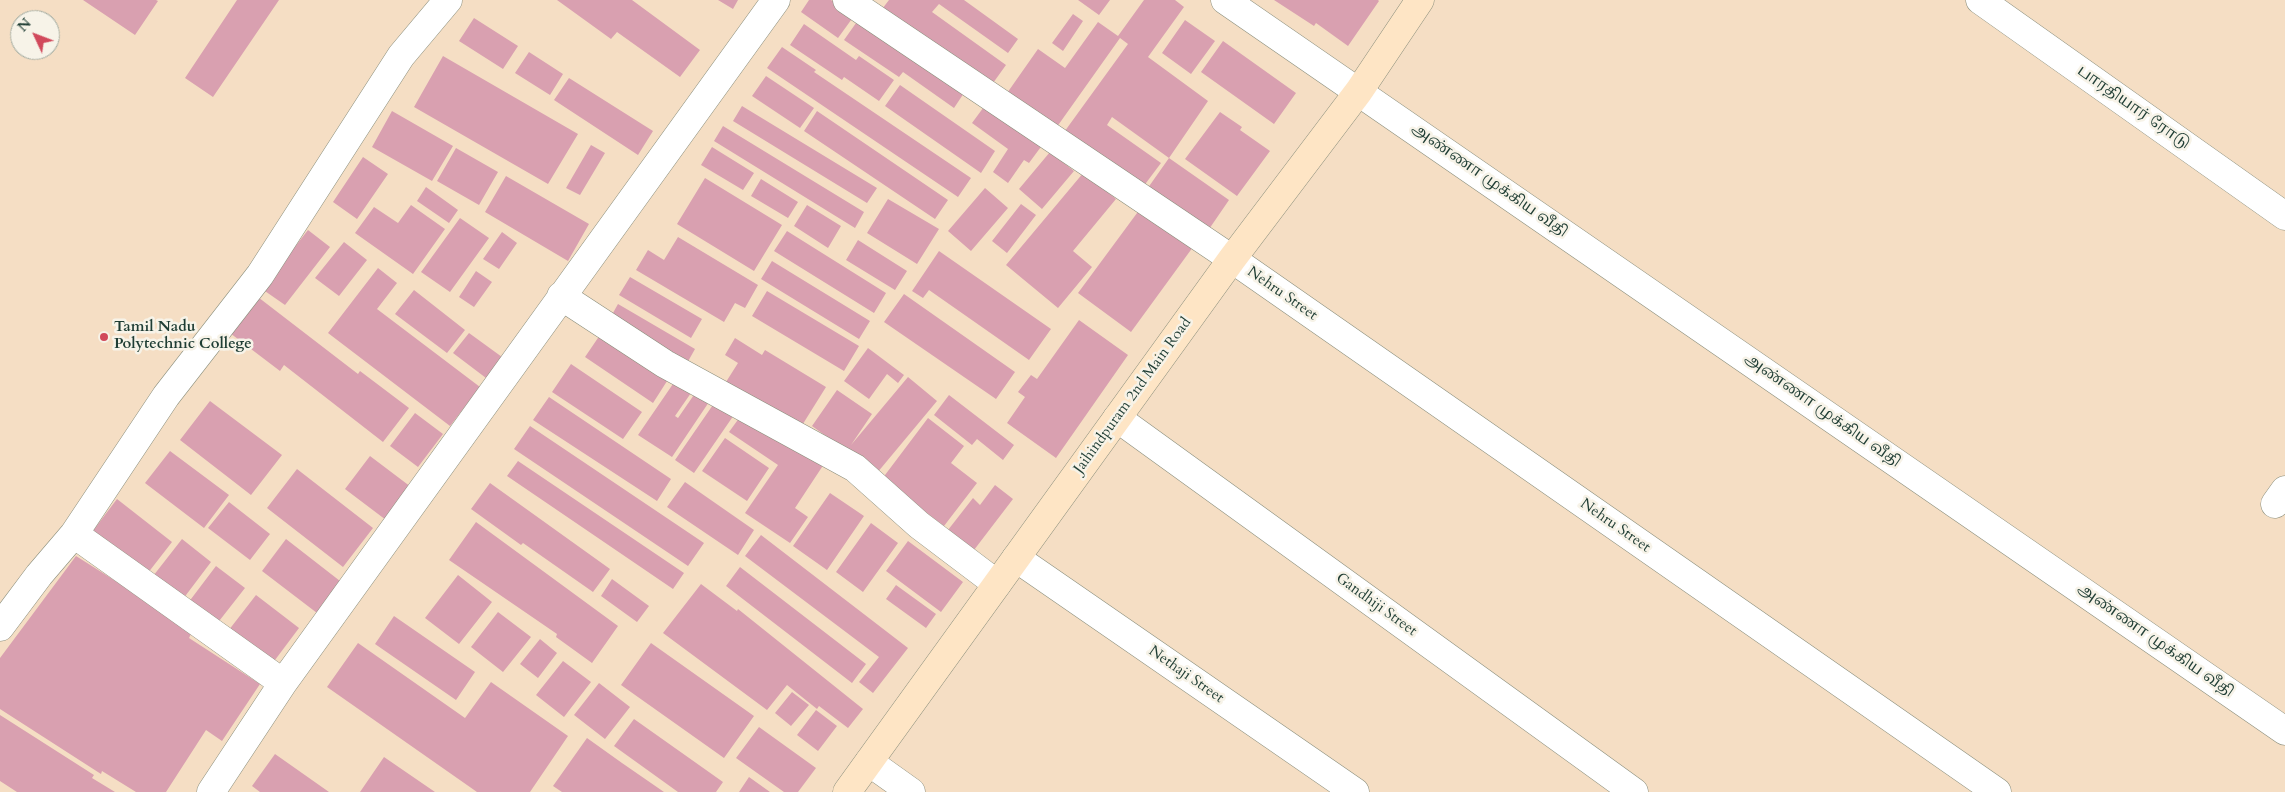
<!DOCTYPE html>
<html>
<head>
<meta charset="utf-8">
<style>
  body { margin:0 }
  #map { position:relative; width:2285px; height:792px; overflow:hidden; background:#f5dec4; font-family:Cardo,serif }
  canvas { display:block }
  .north { position:absolute; left:10px; top:10px; width:50px; height:50px; box-sizing:border-box; background:#f7f3e8; border:1px solid #a1aaa0; border-radius:50%; rotate:313deg; font-size:14px; font-weight:700; line-height:20px; text-align:center; color:#1f3d34 }
  .north::after { content:''; display:block; margin:auto; width:18px; height:22px; background:#d1495b; clip-path:polygon(50% 0,100% 100%,50% 72%,0 100%) }
</style>
</head>
<body>
<div id="map">
<canvas width="2285" height="792"></canvas>
<div class="north">N</div>
</div>
<script>
const c = document.querySelector('canvas').getContext('2d');
c.lineJoin = 'round';
function fillPath(path, color) { c.fillStyle = color; c.fill(path, 'evenodd'); }
const shape = rows => new Path2D(rows.map(r => 'M' + r).join(''));
function stroke(path, color, width, dash) { c.strokeStyle = color; c.lineWidth = width; c.lineCap = dash ? 'butt' : 'round'; c.setLineDash(dash || []); c.stroke(path); }
function drawText(font, color, halo, rows, align = 'center') {
  c.font = font + ' Cardo,"Noto Serif Tamil",serif'; c.lineWidth = 5; c.setLineDash([]); c.textBaseline = 'middle'; c.strokeStyle = halo; c.fillStyle = color; for (const [text, x, y, turn = 0] of rows) {
    c.save(); c.translate(x, y); c.rotate((+turn || 0) * Math.PI / 180); c.textAlign = isNaN(turn) ? turn : align; if (halo) c.strokeText(text, 0, 0); c.fillText(text, 0, 0); c.restore();
  }
}
fillPath(shape([
  [83,0,156,0,158,1,135,35],
  [237,0,279,0,213,97,185,78],
  [557,0,632,0,700,50,680,77,617,32,611,39],
  [718,0,738,0,733,9],
  [809,0,831,0,854,16,838,38,801,12],
  [889,0,964,0,1018,39,1008,53,939,4,932,12,1006,65,988,90,879,13],
  [1078,0,1110,0,1099,15],
  [1144,0,1175,0,1184,7,1148,57,1208,101,1169,158,1112,117,1107,125,1161,163,1140,191,1062,135,1128,44,1120,38,1054,131,1005,96,1038,49,1065,68,1098,22,1118,36],
  [1274,0,1378,0,1379,1,1348,46,1316,23,1314,26],
  [1073,14,1083,21,1063,51,1052,43],
  [861,16,966,90,954,108,903,72,899,77,844,40],
  [474,18,518,46,503,69,459,41],
  [1185,20,1215,41,1191,74,1162,53],
  [804,24,856,60,859,56,894,80,879,101,844,77,842,80,790,45],
  [1223,41,1296,93,1274,124,1201,72],
  [782,47,816,70,814,72,971,178,958,197,767,68],
  [529,52,563,74,550,95,515,73],
  [443,56,578,134,548,184,414,107],
  [766,76,814,108,800,128,752,96],
  [569,78,653,131,638,155,554,100],
  [900,85,995,151,981,173,885,106],
  [989,100,1046,140,1029,163,1024,160,1008,183,993,172,1008,149,972,123],
  [742,106,877,188,867,203,733,121],
  [392,111,453,146,432,181,372,147],
  [817,111,948,200,935,219,804,131],
  [1220,112,1242,127,1240,130,1270,151,1237,196,1185,159],
  [723,126,864,212,855,228,714,141],
  [591,145,605,153,580,195,566,188],
  [712,147,754,173,743,190,701,165],
  [456,148,498,172,479,205,437,181],
  [1050,152,1074,171,1042,209,1019,189],
  [363,157,388,174,357,219,333,202],
  [1169,158,1229,200,1205,235,1145,192],
  [1084,172,1116,199,1073,251,1092,267,1058,308,1006,265],
  [506,176,589,224,568,261,485,212],
  [705,178,782,225,754,271,677,224],
  [761,179,798,202,788,218,751,196],
  [426,187,458,210,449,223,417,201],
  [985,188,1008,208,971,251,948,231],
  [888,199,939,229,917,264,867,233],
  [1021,204,1036,215,1007,253,992,241],
  [411,205,445,229,413,274,355,233,374,207,398,223],
  [807,205,841,226,828,248,794,226],
  [1140,209,1193,247,1131,332,1078,293],
  [460,218,489,238,450,292,421,272],
  [308,230,330,247,285,305,262,289],
  [787,231,886,293,874,313,774,251],
  [502,232,517,243,499,269,483,259],
  [678,237,758,285,745,308,735,303,724,322,636,270,648,250,664,260],
  [858,240,907,271,895,290,846,260],
  [344,242,367,260,339,296,315,278],
  [939,251,1051,329,1029,360,929,290,923,298,912,291],
  [772,261,870,321,859,339,761,279],
  [378,268,397,283,377,309,480,387,450,426,328,333],
  [476,271,492,282,474,307,459,297],
  [630,277,702,319,691,338,619,295],
  [414,290,465,330,447,353,395,314],
  [767,291,859,346,844,371,752,316],
  [254,294,358,374,360,371,409,408,383,442,284,365,280,371,226,330],
  [904,294,1015,372,996,399,884,322],
  [618,304,695,349,686,365,609,320],
  [1079,320,1128,355,1056,458,1007,423,1025,397,1018,392,1031,375,1037,379],
  [602,332,669,378,653,403,585,357],
  [469,333,502,357,486,378,453,353],
  [735,338,762,355,765,350,826,387,801,427,726,382,738,363,725,355],
  [868,348,904,375,898,383,887,374,869,399,844,381],
  [571,364,642,412,623,439,552,392],
  [908,377,937,401,877,473,812,426,837,390,872,414,851,445],
  [675,381,691,393,675,416,678,418,698,389,711,399,672,457,638,435],
  [949,395,1014,445,1003,460,977,439,972,445,934,415],
  [549,397,671,479,657,501,533,420],
  [717,399,736,412,694,473,675,460],
  [210,401,282,455,251,495,180,440],
  [745,410,824,464,795,508,808,517,790,543,745,513,778,465,729,432],
  [415,413,443,434,418,467,390,446],
  [928,418,964,446,951,463,977,483,944,526,882,479],
  [530,426,704,543,688,566,514,449],
  [725,438,769,468,747,501,702,471],
  [170,451,229,495,204,528,145,483],
  [370,456,411,487,386,520,345,489],
  [518,461,684,573,673,589,507,476],
  [297,469,373,528,343,567,267,508],
  [685,482,754,530,738,555,667,507],
  [490,483,610,569,593,592,523,543,521,545,471,509],
  [995,485,1013,499,974,550,948,530,973,498,980,505],
  [830,493,864,516,827,570,793,546],
  [117,499,172,542,144,578,89,536],
  [229,502,270,534,250,560,208,528],
  [476,522,618,626,592,663,556,637,557,634,449,560],
  [871,523,898,543,863,592,836,572],
  [761,535,908,648,873,693,859,682,879,657,745,556],
  [182,539,211,562,180,603,150,580],
  [286,539,340,581,317,613,262,571],
  [908,541,963,582,941,612,886,571],
  [76,556,193,630,189,638,260,684,222,741,206,730,166,792,136,792,102,771,101,774,0,709,0,658],
  [216,566,245,588,216,625,188,603],
  [740,567,866,664,852,683,726,586],
  [458,575,492,602,459,644,425,618],
  [612,579,649,606,637,622,601,596],
  [701,584,737,611,738,609,863,709,848,728,819,706,817,709,787,685,767,710,663,633],
  [896,585,936,614,926,628,886,599],
  [256,595,299,628,269,668,225,635],
  [498,612,531,637,503,672,471,647],
  [394,616,475,672,456,700,375,644],
  [540,639,557,653,538,678,520,664],
  [358,643,465,718,491,682,568,736,530,792,477,792,327,687],
  [651,643,754,716,724,758,621,685],
  [563,661,591,682,564,717,536,695],
  [599,683,630,707,605,739,574,715],
  [792,692,809,705,791,726,775,713],
  [816,710,837,726,818,751,797,735],
  [0,715,94,775,92,778,115,792,17,792,0,781],
  [634,719,723,782,716,792,678,792,614,746],
  [759,727,816,768,798,792,784,792,736,758],
  [587,738,622,763,664,792,562,792,553,786],
  [275,754,329,792,260,792,252,786],
  [384,757,435,792,360,792],
  [749,777,770,792,739,792]
]), '#d9a0b0');
const street = shape([
  [847,0,1232,259,1997,792],
  [1225,0,2285,731],
  [1980,0,2285,216],
  [561,296,665,364,855,468,919,525,997,584],
  [1117,418,1634,792],
  [2275,504,2285,490],
  [74,534,283,683],
  [1016,558,1355,792],
  [0,627,39,575,74,534,166,396,260,275,401,56,448,0],
  [869,762,911,792],
  [211,792,283,683,776,0]
]);
const secondary = shape([
  [847,792,1232,259,1359,91,1420,0]
]);
stroke(street, '#8a8e7c', 29);
stroke(secondary, '#8a8e7c', 29);
stroke(street, '#fff', 28);
stroke(secondary, '#fee5c5', 28);
for (const [x, y, r, color] of [
  [104,337,5,"#d1495b"]
]) { const dot = new Path2D(); dot.arc(x, y, r, 0, 2 * Math.PI); c.fillStyle = color; c.fill(dot); stroke(dot, '#f7f3e8', 2); }
drawText('15px', '#1f3d34', '#f7f3e8', [
  ["பாரதியார் ரோடு",2133,108,35],
  ["அண்ணா முக்கிய வீதி",1489,181,35],
  ["Nehru Street",1282,294,35],
  ["Jaihindpuram 2nd Main Road",1133,396,-54],
  ["அண்ணா முக்கிய வீதி",1822,411,35],
  ["Nehru Street",1615,526,35],
  ["Gandhiji Street",1376,605,36],
  ["அண்ணா முக்கிய வீதி",2155,641,35],
  ["Nethaji Street",1186,675,35]
]);
drawText('bold 15px', '#1f3d34', '#f7f3e8', [
  ["Tamil Nadu",114,328],
  ["Polytechnic College",114,345]
], 'left');
</script>
</body>
</html>
